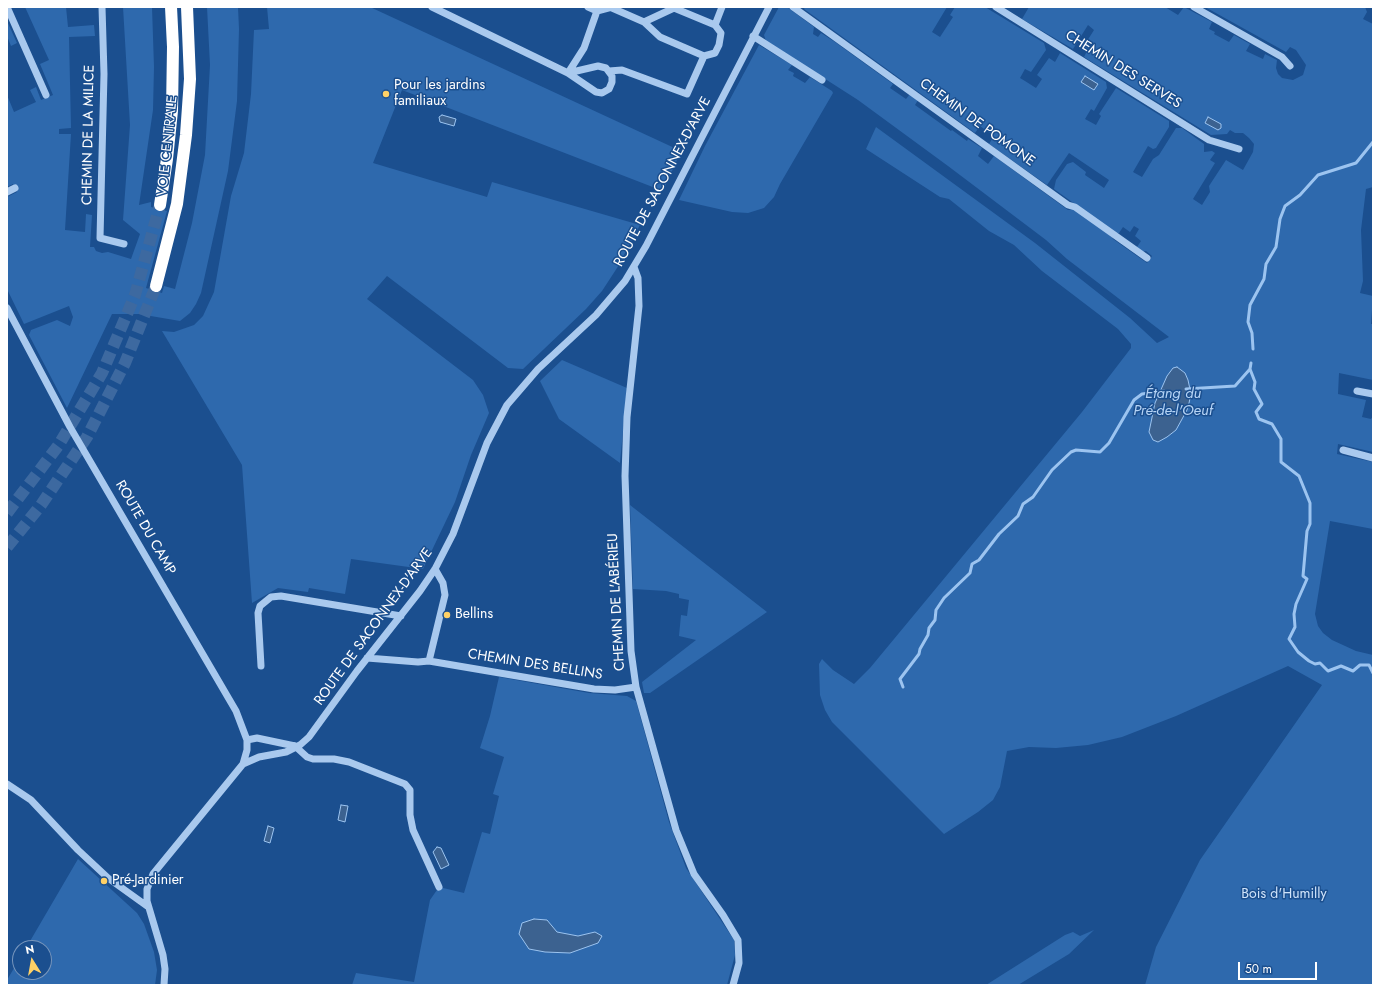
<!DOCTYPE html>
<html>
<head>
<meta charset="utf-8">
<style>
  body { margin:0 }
  #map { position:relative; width:1380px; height:992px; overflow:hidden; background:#1b4f8f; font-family:Jost,sans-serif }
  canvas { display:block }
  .frame { position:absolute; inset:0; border:8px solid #fff; pointer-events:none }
  .north { position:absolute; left:12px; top:940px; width:40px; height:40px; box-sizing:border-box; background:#1b4f8f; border:1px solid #7695bc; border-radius:50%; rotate:349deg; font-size:11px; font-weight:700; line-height:16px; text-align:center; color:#fff }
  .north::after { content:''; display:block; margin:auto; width:14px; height:18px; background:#ffd166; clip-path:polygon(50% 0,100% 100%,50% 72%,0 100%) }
  .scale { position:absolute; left:1238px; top:962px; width:79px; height:18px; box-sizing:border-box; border:2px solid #fff; border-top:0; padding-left:5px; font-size:12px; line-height:14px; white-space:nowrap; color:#fff; -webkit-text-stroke:3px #1b4f8f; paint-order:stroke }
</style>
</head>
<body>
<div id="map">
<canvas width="1380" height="992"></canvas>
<div class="frame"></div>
<div class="north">N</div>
<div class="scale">50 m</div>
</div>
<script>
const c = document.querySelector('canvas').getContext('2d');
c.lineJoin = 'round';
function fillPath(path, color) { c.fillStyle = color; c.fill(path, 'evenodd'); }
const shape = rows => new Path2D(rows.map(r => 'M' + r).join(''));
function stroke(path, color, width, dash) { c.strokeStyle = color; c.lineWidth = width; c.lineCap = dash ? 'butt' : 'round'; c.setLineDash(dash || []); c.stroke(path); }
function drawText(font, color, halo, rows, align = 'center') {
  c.font = font + ' Jost,sans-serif'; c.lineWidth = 3; c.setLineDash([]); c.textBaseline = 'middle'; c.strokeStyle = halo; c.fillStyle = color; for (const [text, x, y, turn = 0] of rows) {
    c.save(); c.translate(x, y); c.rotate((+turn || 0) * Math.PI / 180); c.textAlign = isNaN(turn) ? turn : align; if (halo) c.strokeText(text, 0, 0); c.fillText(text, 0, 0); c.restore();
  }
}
fillPath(shape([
  [25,7,66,7,68,27,94,25,95,36,69,37,71,128,59,129,59,134,71,134,65,230,85,232,86,214,92,215,90,247,94,247,96,251,102,253,108,252,131,259,140,234,123,220,130,125,123,7,152,7,154,67,153,110,139,205,151,202,151,207,167,211,146,288,162,293,164,286,175,289,192,223,205,155,210,65,207,7,238,7,239,29,237,101,228,171,201,293,196,304,190,313,180,321,139,314,112,314,67,408,29,335,31,330,57,320,70,326,73,317,69,306,24,324,7,289,7,197,17,192,13,184,7,187,7,95,14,112,36,102,30,90,36,87,41,100,53,95,40,64,49,60],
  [267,7,370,7,681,151,663,191,402,90,373,163,487,197,492,182,640,225,617,268,602,291,586,309,523,369,508,368,387,276,367,299,473,380,483,395,489,413,471,455,455,502,423,569,351,559,345,594,309,588,308,592,278,588,252,603,242,465,162,331,174,332,194,325,203,316,214,292,231,196,244,153,251,94,254,30,269,29],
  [779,7,787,7,814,27,813,34,818,37,821,33,835,42,893,84,890,88,906,99,910,94,918,100,915,105,951,131,952,130,967,141,968,139,982,148,978,156,988,164,994,156,1068,210,1074,209,1112,237,1113,239,1147,263,1152,256,1146,251,1141,252,1137,247,1141,241,1135,236,1139,229,1134,226,1130,232,1123,227,1119,233,1115,233,1054,189,1056,180,1067,164,1073,162,1086,172,1085,175,1104,188,1109,180,1069,153,1047,185,989,144,994,136,980,126,975,133,804,9,805,7,947,7,932,32,940,37,953,17,950,15,955,7,985,7,1044,43,1046,50,1031,72,1025,69,1020,78,1025,81,1036,88,1042,79,1037,75,1049,58,1055,62,1060,53,1106,82,1107,88,1094,111,1091,109,1085,119,1096,125,1101,116,1099,114,1116,88,1169,121,1169,127,1156,148,1153,149,1148,146,1133,172,1142,177,1153,159,1159,155,1176,128,1182,128,1204,144,1204,152,1212,151,1215,153,1210,160,1215,163,1193,199,1202,205,1210,192,1209,186,1226,160,1243,170,1253,152,1254,144,1249,138,1243,133,1235,133,1230,130,1227,134,1211,135,1084,57,1087,51,1082,49,1094,30,1088,25,1073,49,1022,19,1029,7,1165,7,1178,15,1184,7,1212,22,1209,29,1215,32,1214,34,1229,42,1234,35,1250,44,1246,51,1263,59,1265,54,1277,60,1276,68,1278,74,1282,78,1293,80,1303,75,1306,65,1296,50,1290,47,1286,52,1205,7,1365,7,1367,12,1363,19,1373,24,1373,187,1366,189,1361,230,1363,281,1360,293,1373,296,1371,324,1373,324,1373,380,1339,373,1338,394,1366,400,1362,417,1371,419,1373,416,1373,452,1338,444,1337,454,1373,462,1373,529,1330,521,1315,614,1318,626,1323,633,1332,640,1356,651,1373,655,1373,985,1145,985,1156,947,1200,860,1322,685,1288,666,1176,716,1122,737,1088,745,1056,748,1029,747,1007,751,1000,787,993,800,978,812,944,834,832,722,825,710,820,695,819,664,822,659,833,670,854,684,870,668,1082,412,1131,348,1131,344,1118,329,1042,271,1014,245,989,231,949,199,940,197,866,149,876,127,1035,243,1130,318,1157,343,1169,337,1067,259,1046,240,948,166,858,100,766,41,764,35],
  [7,21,17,43,11,46,7,36],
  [759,45,792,65,788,70,794,73,793,76,805,83,810,77,832,91,833,93,780,184,774,197,764,208,748,213,732,212,679,200,705,146],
  [562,360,627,388,620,463,559,419,540,381],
  [630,505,767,612,650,693,644,693,642,682,696,640,679,636,681,615,687,616,689,600,679,598,679,594,666,591,633,589],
  [499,677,589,693,627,696,636,701,669,822,686,868,734,940,735,955,727,985,352,985,356,973,414,982,430,900,439,887,464,893,482,832,490,834,499,796,493,794,504,757,480,748,490,716],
  [557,932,578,936,595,932,529,949],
  [78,859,137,913,144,924,154,952,157,970,155,985,7,985,7,980,20,958,20,972,44,972,44,948,26,948],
  [1094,930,1069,954,1018,985,986,985,1065,935,1073,932,1080,936]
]), '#2e69ad');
const water = shape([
  [1085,76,1098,84,1094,90,1081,82,1085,76],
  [442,115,456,119,454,126,440,122,439,117,442,115],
  [1208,117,1221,124,1221,128,1218,130,1205,123,1208,117],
  [1177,367,1185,373,1188,380,1191,394,1189,403,1187,410,1176,430,1167,437,1158,442,1153,440,1149,432,1155,403,1167,376,1173,368,1177,367],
  [341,805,348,806,345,822,338,820,341,805],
  [268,826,274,828,270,843,264,841,268,826],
  [437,847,441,848,449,865,441,869,433,852,437,847],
  [534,919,547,920,557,932,578,936,595,932,602,936,598,943,570,953,545,952,529,949,519,934,522,923,534,919]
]);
fillPath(water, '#3c6290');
stroke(water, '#9cc4f0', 1);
stroke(shape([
  [1253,349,1252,333,1248,322,1250,305,1264,279,1266,264,1276,247,1280,219,1285,206,1300,195,1318,175,1356,163,1373,142],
  [1251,363,1250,369,1255,382,1254,389,1262,404,1256,412,1259,419,1272,424,1281,439,1281,462,1299,476,1310,503,1310,524,1307,531,1303,576,1307,579,1296,604,1294,614,1295,627,1289,639,1298,652,1309,661,1315,664,1320,663,1328,671,1341,666,1353,671,1360,665,1369,665,1373,673],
  [1186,389,1235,386,1250,369],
  [903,687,900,679,919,654,920,649,928,635,929,628,935,620,936,610,944,598,970,573,972,564,979,560,999,534,1018,516,1023,504,1033,497,1052,470,1071,452,1076,450,1100,452,1109,443,1134,400,1142,394,1164,391]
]), '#9cc4f0', 3);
stroke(shape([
  [7,513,58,446,102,373,135,295,160,205],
  [7,547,41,505,87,437,125,363,156,286]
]), '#3d69a0', 12, [12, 6]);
stroke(shape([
  [7,7,46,95],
  [102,7,104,74,100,238,124,244],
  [432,7,568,73,596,92,602,93,609,89,612,82,612,76,606,68,598,66,568,73],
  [588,7,597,11],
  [793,7,1068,205,1075,207,1147,258],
  [996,7,1209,140,1239,149],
  [1194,7,1282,57,1290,66],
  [612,8,644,22,674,8,715,25,721,33,719,45,715,53,704,56,660,37,644,22],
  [715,25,722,7],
  [753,36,822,80],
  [609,71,622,70,687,94,704,56],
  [568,73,584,48,597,11,612,7],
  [7,192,15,188],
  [634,267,638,278,639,306,627,417,625,476,631,651,636,687,676,830,694,874,723,915,738,940,739,963,733,985],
  [7,308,70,427,236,711,247,740,247,750,243,764],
  [1357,391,1373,394],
  [1343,450,1373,458],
  [367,658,418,662,429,661,594,689,615,690,636,687],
  [429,661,445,595,443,583,435,569],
  [261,666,258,613,260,606,271,597,281,596,401,616],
  [247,740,257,738,295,746],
  [295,746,307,757,313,759,334,759,349,762,405,784,410,790,410,815,413,830,439,887],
  [7,784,31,800,78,850,108,878,147,906],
  [164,985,165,969,163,955,147,901,147,889,153,874,243,764,259,757,286,752,300,745,309,737,357,671,420,591,435,569,453,534,487,443,507,405,538,369,596,315,625,281,646,246,769,7]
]), '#a9c9ee', 7);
stroke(shape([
  [160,205,167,159,172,111,173,47,171,7],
  [156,286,177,204,186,135,190,79,187,7]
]), '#fff', 12);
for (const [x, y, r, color] of [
  [386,94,4,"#ffd166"],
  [447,615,4,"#ffd166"],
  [104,881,4,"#ffd166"]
]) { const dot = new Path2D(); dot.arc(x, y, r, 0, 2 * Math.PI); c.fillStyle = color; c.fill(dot); stroke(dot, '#1b4f8f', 1.5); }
drawText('14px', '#fff', '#1b4f8f', [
  ["CHEMIN DES SERVES",1123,70,32],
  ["CHEMIN DE POMONE",977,123,36],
  ["CHEMIN DE LA MILICE",89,135,-89],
  ["VOIE CENTRALE",168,146,-84],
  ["ROUTE DE SACONNEX-D'ARVE",663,182,-62],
  ["ROUTE DU CAMP",145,528,60],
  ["CHEMIN DE L'ABÉRIEU",617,602,-93],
  ["ROUTE DE SACONNEX-D'ARVE",374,627,-54],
  ["CHEMIN DES BELLINS",535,665,9]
]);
drawText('14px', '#fff', '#1b4f8f', [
  ["Pour les jardins",394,86],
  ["familiaux",394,102],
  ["Bellins",455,615],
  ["Pré-Jardinier",112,881]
], 'left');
drawText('14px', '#cfe3fa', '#1b4f8f', [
  ["Bois d'Humilly",1284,895]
]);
drawText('italic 15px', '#b5d3f5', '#1b4f8f', [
  ["Étang du",1173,394],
  ["Pré-de-l'Oeuf",1173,411]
]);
</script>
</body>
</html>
